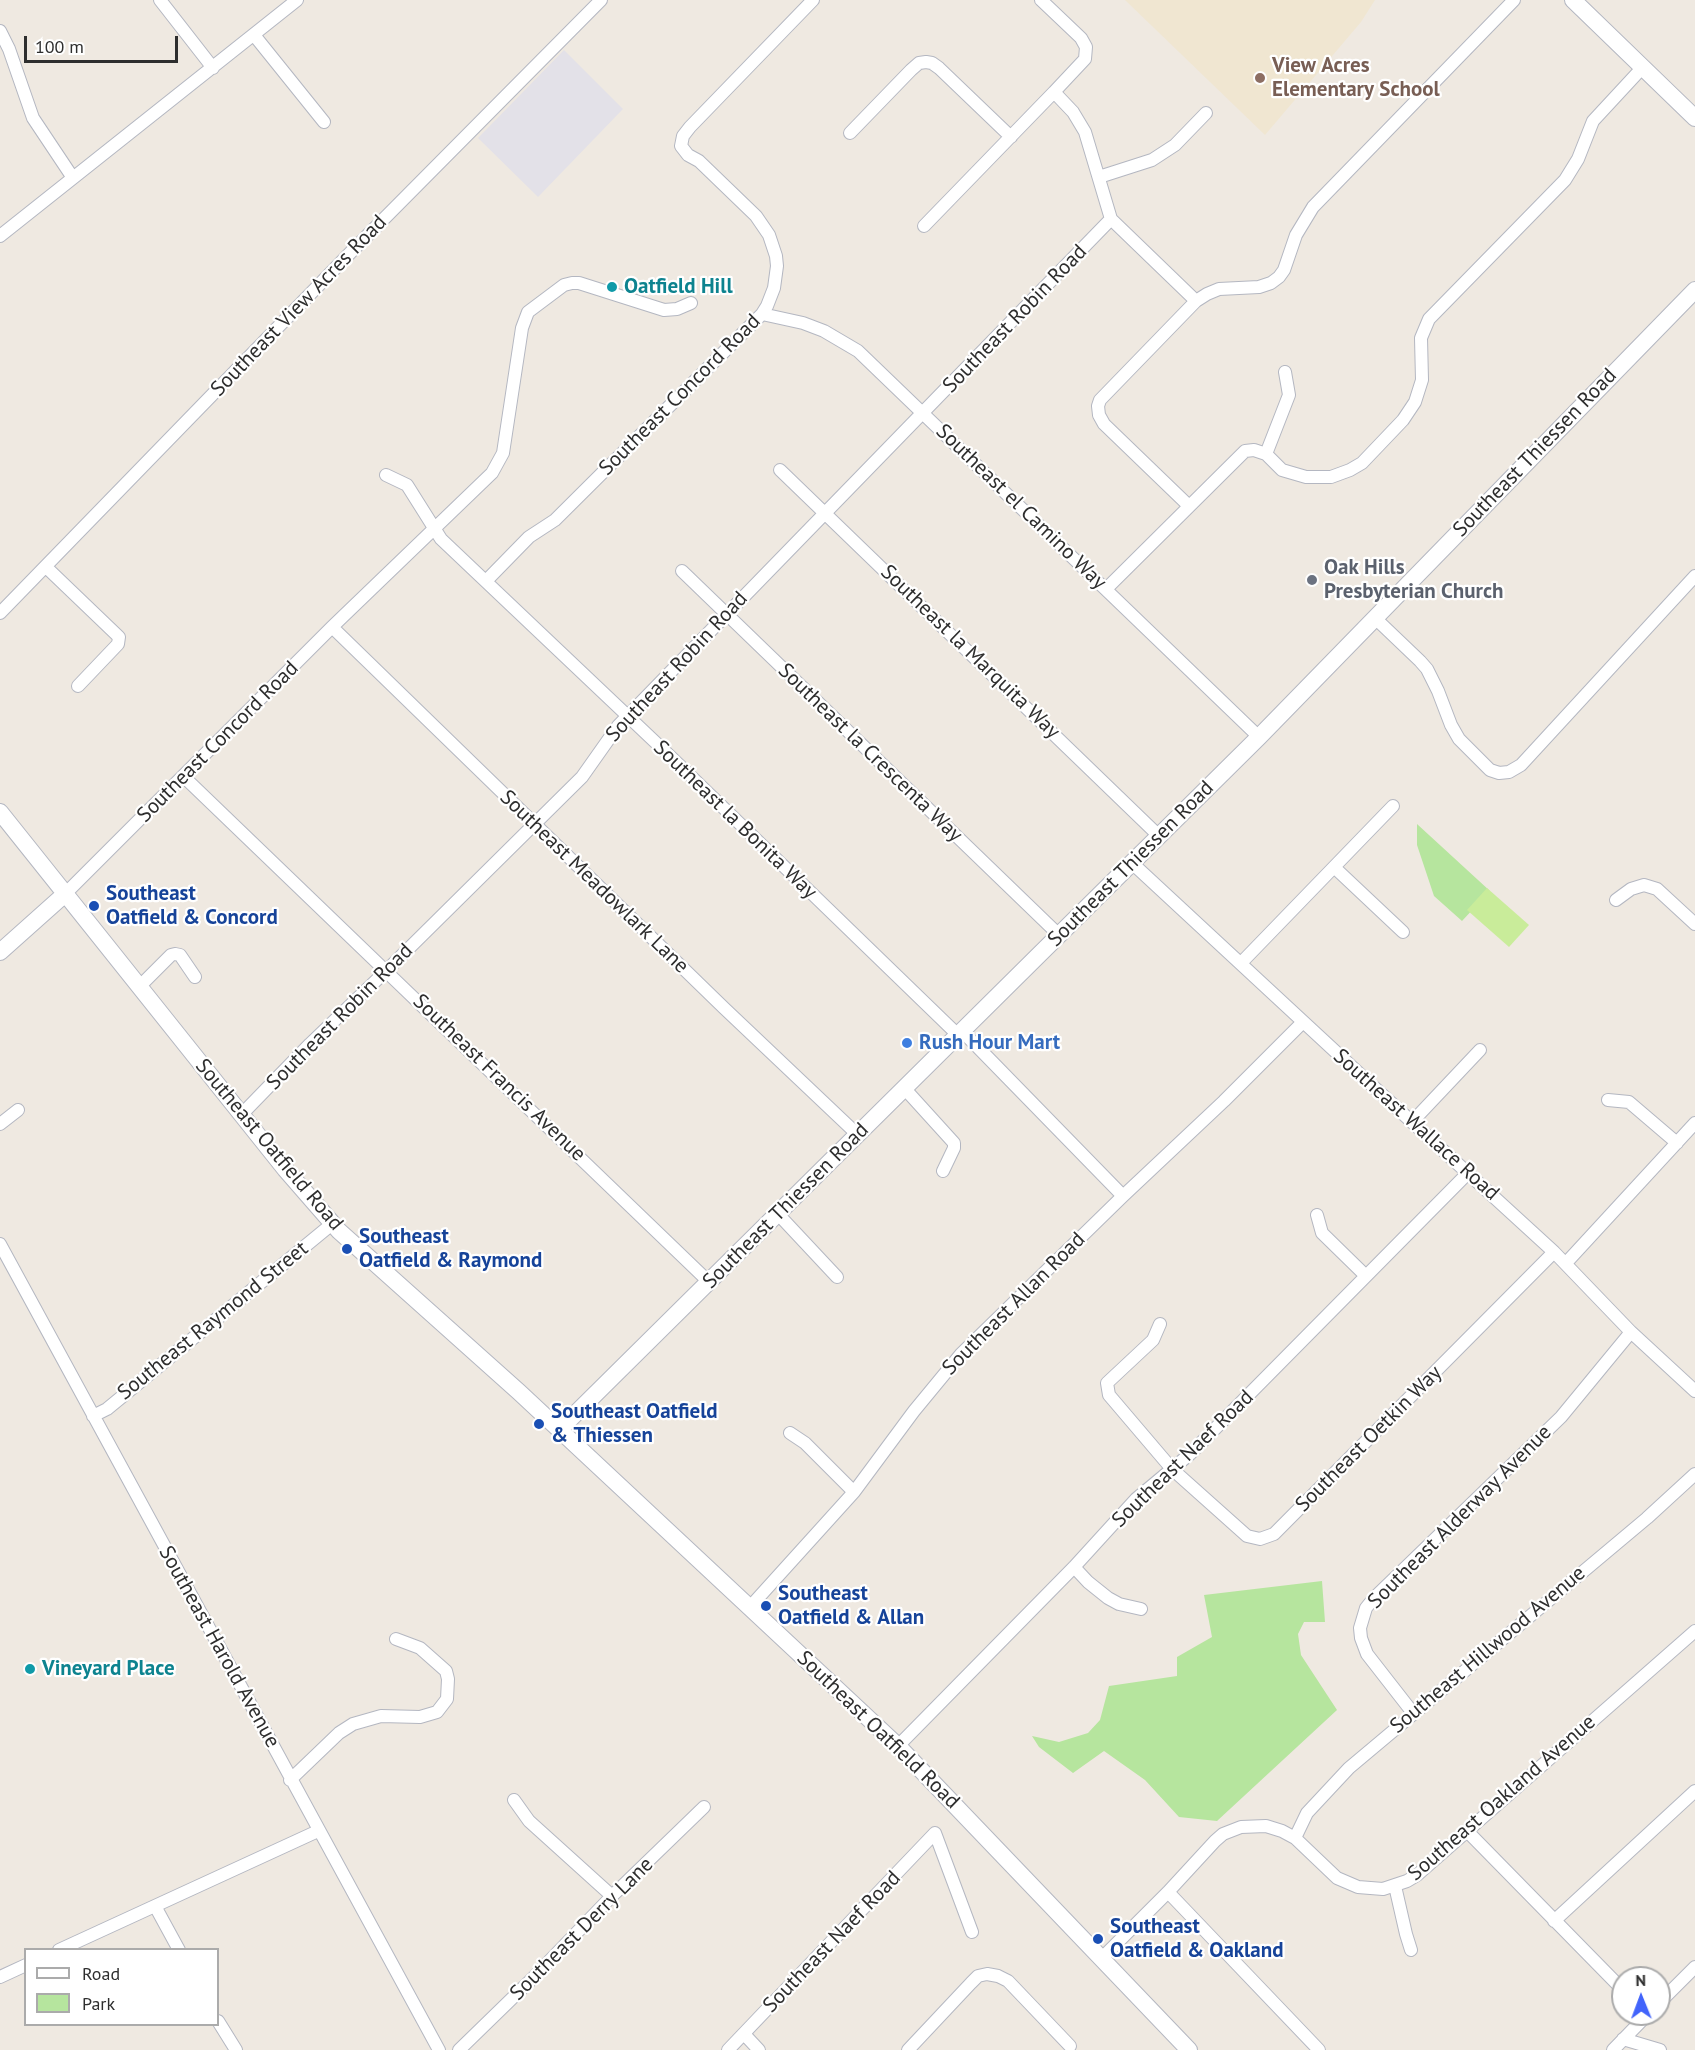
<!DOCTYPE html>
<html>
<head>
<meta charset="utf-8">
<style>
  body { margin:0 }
  #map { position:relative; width:1695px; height:2050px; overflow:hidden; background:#efe9e1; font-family:"PT Sans",sans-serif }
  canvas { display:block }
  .legend { position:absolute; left:24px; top:1948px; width:195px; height:78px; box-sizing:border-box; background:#fff; border:2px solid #ababab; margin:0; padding:8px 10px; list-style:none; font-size:18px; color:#2e2e2e }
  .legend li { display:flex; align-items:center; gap:12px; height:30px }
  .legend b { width:30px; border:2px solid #ababab }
  .north { position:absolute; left:1611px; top:1966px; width:60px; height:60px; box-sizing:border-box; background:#fff; border:2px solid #ababab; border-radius:50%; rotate:359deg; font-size:16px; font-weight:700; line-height:24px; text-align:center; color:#2e2e2e }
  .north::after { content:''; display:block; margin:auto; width:21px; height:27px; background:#4264fb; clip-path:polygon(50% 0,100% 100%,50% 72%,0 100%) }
  .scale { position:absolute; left:24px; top:36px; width:154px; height:27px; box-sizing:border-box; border:3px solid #2e2e2e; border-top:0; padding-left:8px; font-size:18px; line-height:21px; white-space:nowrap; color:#2e2e2e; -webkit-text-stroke:4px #fff; paint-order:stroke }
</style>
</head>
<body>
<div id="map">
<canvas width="1695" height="2050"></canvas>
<ul class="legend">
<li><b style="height:8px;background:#fff"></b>Road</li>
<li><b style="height:16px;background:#b6e59e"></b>Park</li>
</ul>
<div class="north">N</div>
<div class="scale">100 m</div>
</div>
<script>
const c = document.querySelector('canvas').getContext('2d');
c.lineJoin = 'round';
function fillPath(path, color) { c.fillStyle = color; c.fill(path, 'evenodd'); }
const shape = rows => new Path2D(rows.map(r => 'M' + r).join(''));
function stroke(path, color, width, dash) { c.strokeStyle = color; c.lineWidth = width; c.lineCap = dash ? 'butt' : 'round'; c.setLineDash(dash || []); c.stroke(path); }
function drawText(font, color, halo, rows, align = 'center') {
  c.font = font + ' "PT Sans",sans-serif'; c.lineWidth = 4.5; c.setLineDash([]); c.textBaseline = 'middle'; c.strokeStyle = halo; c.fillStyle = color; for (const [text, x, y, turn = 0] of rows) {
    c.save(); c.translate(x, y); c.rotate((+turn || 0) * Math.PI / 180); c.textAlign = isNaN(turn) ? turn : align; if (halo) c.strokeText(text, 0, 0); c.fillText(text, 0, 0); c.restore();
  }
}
fillPath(shape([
  [564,50,623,109,538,197,478,138]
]), '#e3e1e8');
fillPath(shape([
  [1125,0,1375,0,1361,22,1265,135]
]), '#f0e6d1');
fillPath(shape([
  [1417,824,1490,891,1462,921,1434,896,1417,845],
  [1322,1581,1325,1622,1304,1622,1298,1634,1301,1655,1337,1710,1217,1821,1179,1817,1145,1780,1104,1751,1073,1773,1039,1747,1032,1736,1059,1742,1088,1733,1100,1720,1109,1686,1177,1676,1177,1657,1212,1637,1204,1595]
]), '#b6e59e');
fillPath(shape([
  [1487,888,1529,925,1509,947,1467,910]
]), '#c9ec9a');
const street = shape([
  [160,0,213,68],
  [1041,0,1081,38,1086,47,1085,59,1054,92,1073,112,1085,132,1111,219,1196,301],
  [0,31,9,49,33,118,73,178],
  [254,35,324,122],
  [850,133,911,70,919,63,926,62,932,63,939,68,1011,137],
  [1099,177,1152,160,1175,145,1206,113],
  [924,226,1054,92],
  [0,236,297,0],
  [762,314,803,323,824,331,858,351,1259,737],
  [1266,454,1289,395,1285,372],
  [780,470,1159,836],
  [386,475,407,485,441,539,672,758,958,1035],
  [1188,505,1104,424,1099,415,1098,406,1100,400,1196,301,1207,294,1219,289,1259,287,1271,283,1279,277,1284,270,1296,235,1313,207,1514,0],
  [46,567,119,637,118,644,78,686],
  [682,571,1059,935],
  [486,581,529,537,555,520,762,314,767,306,774,288,777,266,776,256,769,235,756,216,699,161,688,155,681,146,683,136,690,127,813,0],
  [1106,589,1245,451,1254,450,1266,454,1282,470,1306,477,1331,477,1350,470,1362,463,1403,420,1415,402,1422,380,1421,338,1429,319,1565,180,1578,159,1593,121,1643,67],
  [0,613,351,252,601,0],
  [1375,618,1420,661,1427,669,1438,691,1451,725,1459,739,1490,770,1499,773,1509,772,1521,765,1695,576],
  [332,627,724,1008,858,1135],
  [183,776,709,1282],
  [1132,863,1365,1079,1554,1252,1631,1332,1695,1391],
  [1335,868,1403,932],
  [65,894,332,627,492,473,503,453,522,328,528,312,564,285,572,283,579,283,664,310,677,309,691,303],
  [1616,900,1631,889,1644,885,1657,889,1695,924],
  [1241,963,1393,806],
  [140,986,171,955,175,954,180,955,195,977],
  [962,1031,1123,1196],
  [905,1089,954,1143,954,1148,943,1171],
  [1608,1100,1629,1102,1677,1143],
  [242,1114,310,1044,387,970,582,777,618,726,1111,219],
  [1412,1122,1480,1050],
  [0,1124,18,1110],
  [778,1214,837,1277],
  [1317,1215,1322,1233,1366,1276],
  [0,1244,439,2050],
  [1566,1263,1695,1123],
  [1160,1324,1153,1340,1107,1383,1109,1395,1172,1469,1247,1536,1260,1539,1274,1534,1554,1252],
  [93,1416,107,1409,332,1224],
  [790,1433,805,1443,854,1492],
  [1074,1567,1088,1582,1108,1598,1119,1604,1141,1609],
  [750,1607,854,1492,914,1411,961,1354,1123,1196,1224,1101,1303,1022],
  [1413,1713,1367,1654,1361,1638,1360,1628,1366,1608,1374,1598,1561,1417,1631,1332],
  [898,1746,1074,1567,1136,1499,1190,1454,1468,1173],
  [290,1780,339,1733,353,1724,381,1716,420,1717,437,1712,447,1699,448,1679,446,1671,420,1648,396,1639],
  [514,1800,529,1821,612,1896],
  [1467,1831,1623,1990],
  [1295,1838,1307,1813,1349,1768,1647,1518,1695,1474],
  [1395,1886,1406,1934,1411,1950],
  [1168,1892,1319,2050],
  [155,1906,179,1950],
  [1554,1921,1695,1791],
  [59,1950,318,1831],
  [1102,1958,1168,1892,1215,1841,1223,1834,1241,1827,1266,1826,1282,1831,1295,1838,1337,1878,1358,1887,1383,1889,1407,1881,1417,1875,1695,1631],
  [0,1977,26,1965],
  [1659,2003,1695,1967],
  [218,2021,236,2050],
  [744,2034,759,2050],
  [1623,2039,1660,2050],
  [459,2050,533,1978,612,1896,704,1807],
  [728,2050,935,1833,972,1932],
  [908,2050,971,1983,978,1976,987,1974,998,1976,1008,1981,1070,2046],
  [1613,2050,1648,2014]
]);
const secondary = shape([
  [1573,0,1695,118],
  [0,812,285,1169,339,1231,519,1392,898,1746,1189,2050],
  [0,952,65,894],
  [559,1430,1259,737,1695,290]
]);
stroke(street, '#b4b7c1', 14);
stroke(secondary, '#b4b7c1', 18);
stroke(street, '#fff', 12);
stroke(secondary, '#fff', 16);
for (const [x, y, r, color] of [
  [1260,78,6,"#8d6e63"],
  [612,287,6,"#0f9aa8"],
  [1312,580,6,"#6b7280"],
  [94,906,6,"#1a4fb4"],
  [907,1043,6,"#3f7fe0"],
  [347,1249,6,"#1a4fb4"],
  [539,1424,6,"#1a4fb4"],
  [766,1606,6,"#1a4fb4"],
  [30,1669,6,"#0f9aa8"],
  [1098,1939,6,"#1a4fb4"]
]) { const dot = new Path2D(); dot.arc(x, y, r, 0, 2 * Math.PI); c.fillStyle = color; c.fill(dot); stroke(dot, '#fff', 2); }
drawText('bold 21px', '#785e54', '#fff', [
  ["View Acres",1272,66],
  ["Elementary School",1272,90]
], 'left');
drawText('bold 21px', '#0d838f', '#fff', [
  ["Oatfield Hill",624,287],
  ["Vineyard Place",42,1669]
], 'left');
drawText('21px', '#2e2e2e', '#fff', [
  ["Southeast View Acres Road",299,306,-46],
  ["Southeast Robin Road",1015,319,-46],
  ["Southeast Concord Road",680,395,-45],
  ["Southeast Thiessen Road",1535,453,-46],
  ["Southeast el Camino Way",1021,507,44],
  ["Southeast la Marquita Way",970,652,44],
  ["Southeast Robin Road",677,667,-47],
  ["Southeast Concord Road",218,742,-45],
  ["Southeast la Crescenta Way",870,753,44],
  ["Southeast la Bonita Way",735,820,44],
  ["Southeast Thiessen Road",1131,864,-45],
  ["Southeast Meadowlark Lane",594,882,44],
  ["Southeast Robin Road",340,1017,-45],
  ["Southeast Francis Avenue",499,1078,44],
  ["Southeast Wallace Road",1416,1125,42],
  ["Southeast Oatfield Road",269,1145,50],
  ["Southeast Thiessen Road",786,1206,-45],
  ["Southeast Allan Road",1014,1304,-45],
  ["Southeast Raymond Street",213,1321,-39],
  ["Southeast Oetkin Way",1369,1439,-45],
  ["Southeast Naef Road",1183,1459,-44],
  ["Southeast Alderway Avenue",1460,1517,-45],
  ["Southeast Harold Avenue",219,1647,61],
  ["Southeast Hillwood Avenue",1488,1650,-40],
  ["Southeast Oatfield Road",878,1730,44],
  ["Southeast Oakland Avenue",1502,1798,-41],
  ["Southeast Derry Lane",582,1929,-45],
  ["Southeast Naef Road",832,1942,-46]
]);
drawText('bold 21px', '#5b616d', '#fff', [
  ["Oak Hills",1324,568],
  ["Presbyterian Church",1324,592]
], 'left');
drawText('bold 21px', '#164399', '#fff', [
  ["Southeast",106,894],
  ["Oatfield & Concord",106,918],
  ["Southeast",359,1237],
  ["Oatfield & Raymond",359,1261],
  ["Southeast Oatfield",551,1412],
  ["& Thiessen",551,1436],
  ["Southeast",778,1594],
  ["Oatfield & Allan",778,1618],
  ["Southeast",1110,1927],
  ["Oatfield & Oakland",1110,1951]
], 'left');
drawText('bold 21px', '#366cbe', '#fff', [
  ["Rush Hour Mart",919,1043]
], 'left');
</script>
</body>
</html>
